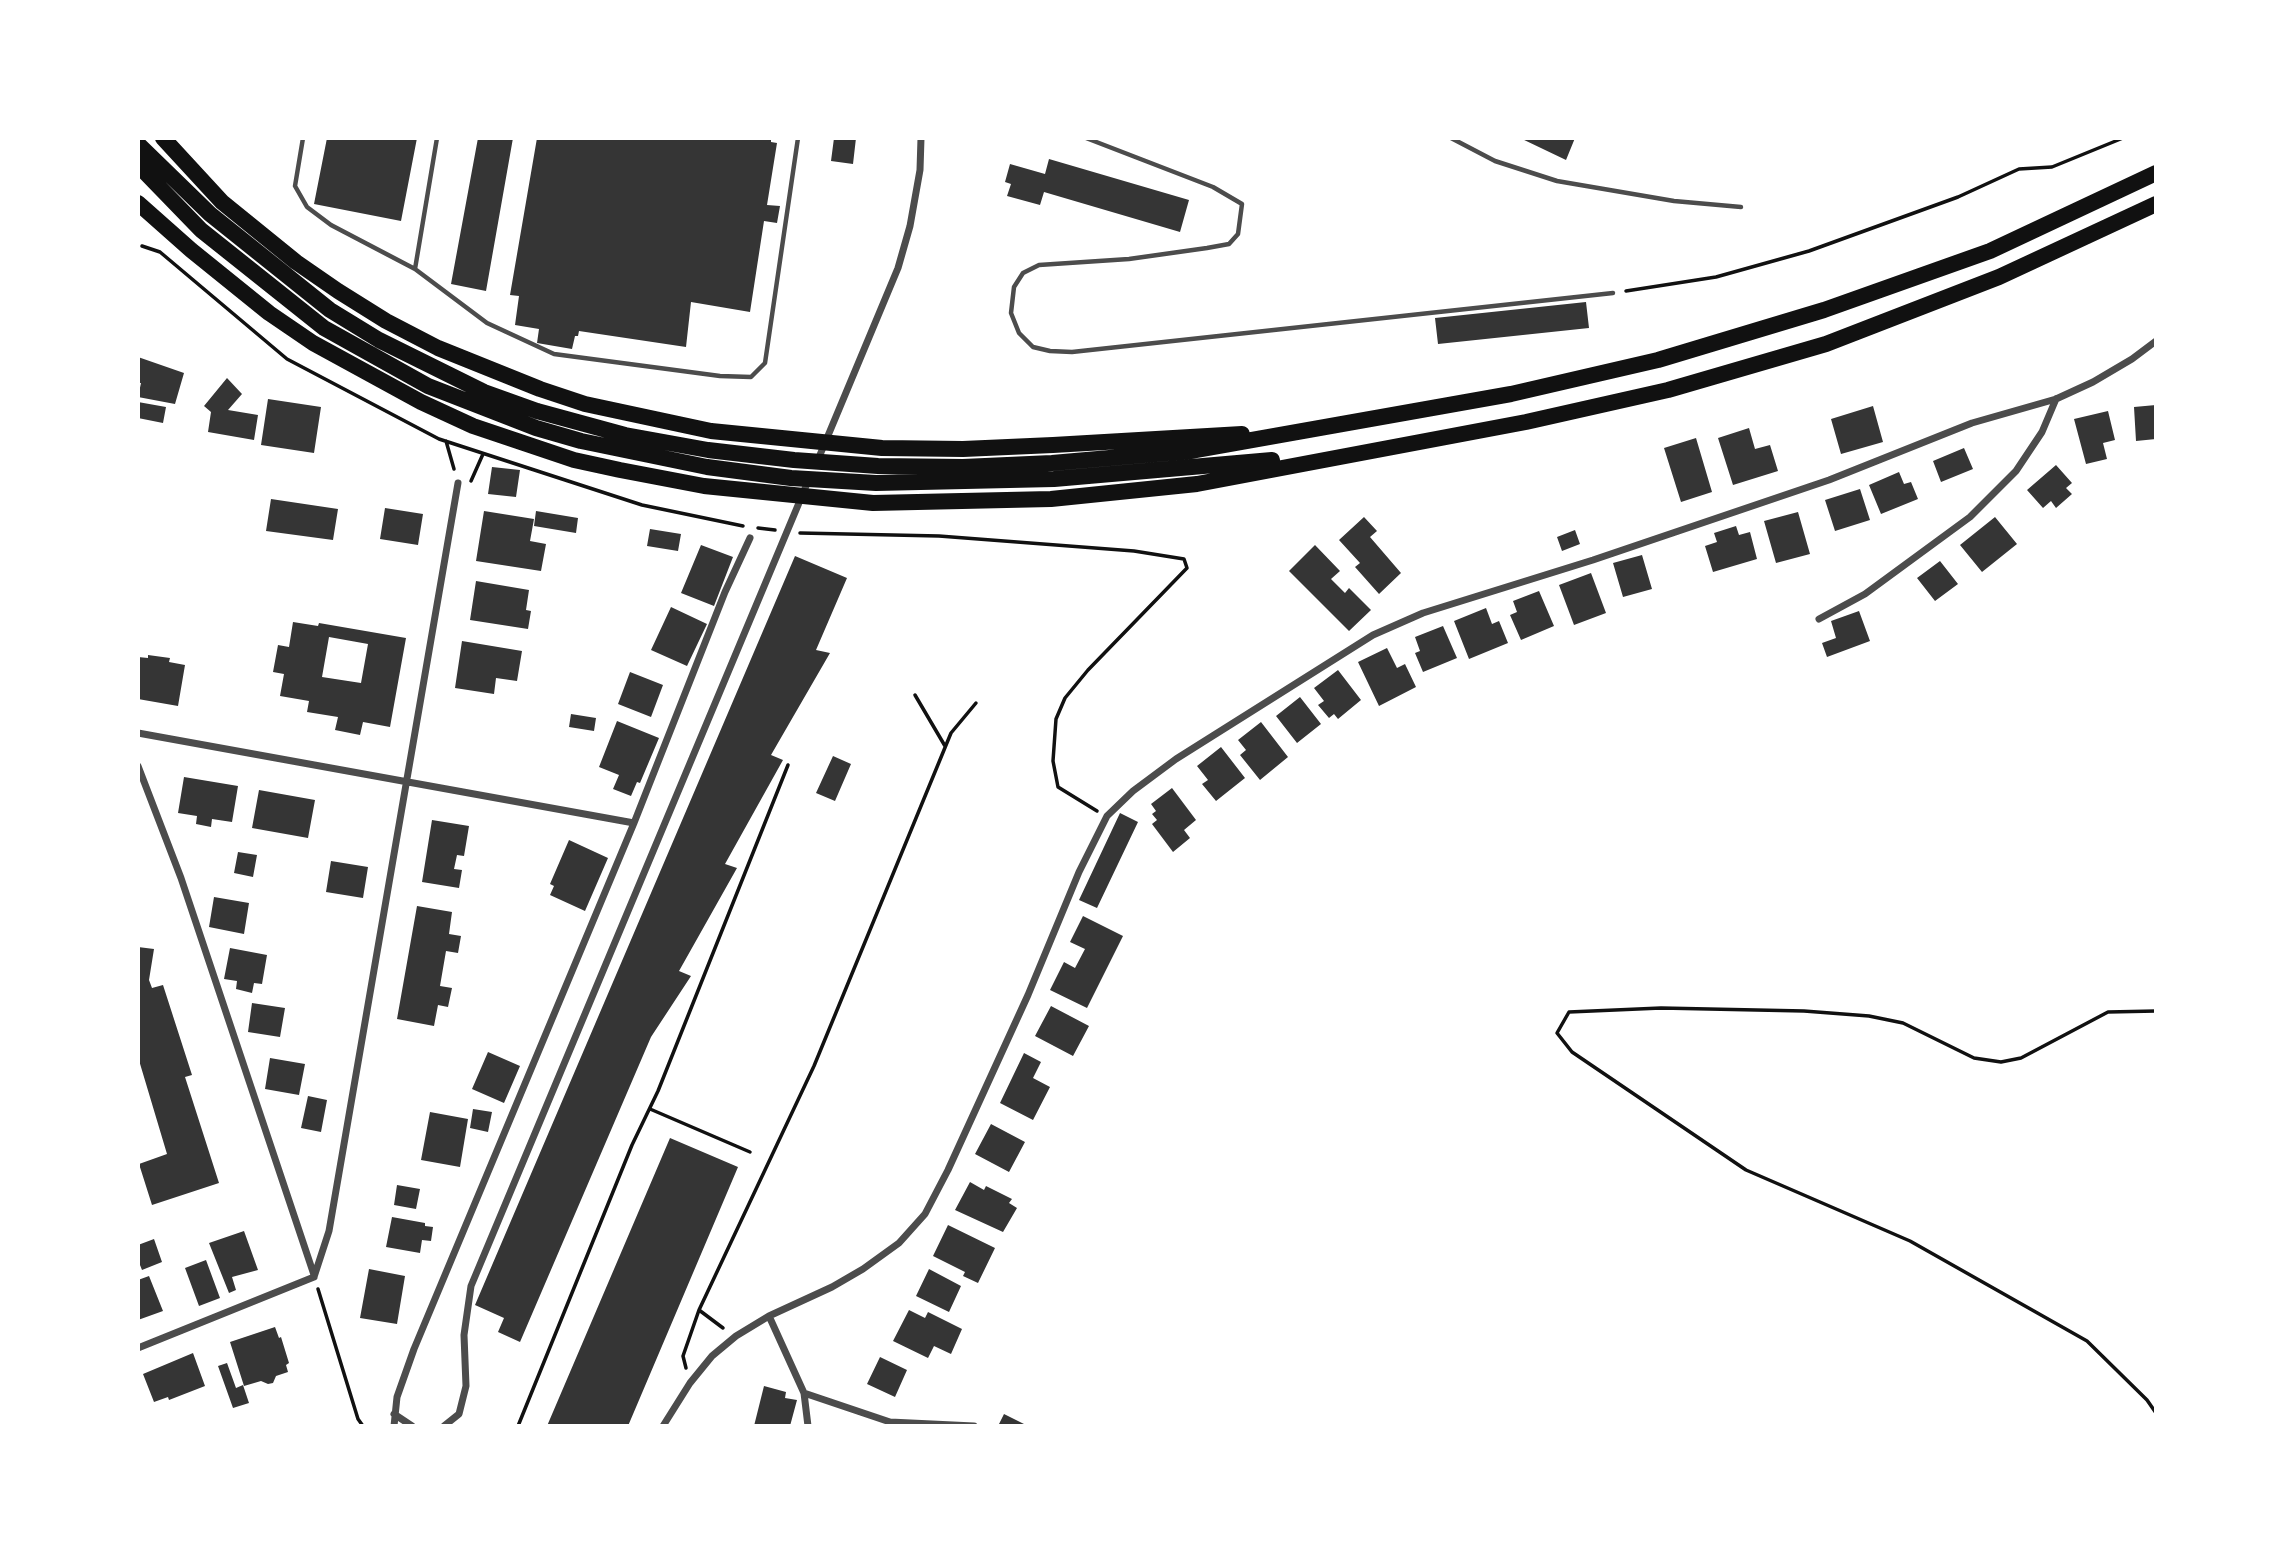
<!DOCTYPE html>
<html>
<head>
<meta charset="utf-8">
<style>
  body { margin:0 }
  #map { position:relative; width:2294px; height:1564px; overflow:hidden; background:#fff; font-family:Rubik,sans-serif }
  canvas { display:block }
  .frame { position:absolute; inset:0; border:140px solid #fff; pointer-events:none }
</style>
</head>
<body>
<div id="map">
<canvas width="2294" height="1564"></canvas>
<div class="frame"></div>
</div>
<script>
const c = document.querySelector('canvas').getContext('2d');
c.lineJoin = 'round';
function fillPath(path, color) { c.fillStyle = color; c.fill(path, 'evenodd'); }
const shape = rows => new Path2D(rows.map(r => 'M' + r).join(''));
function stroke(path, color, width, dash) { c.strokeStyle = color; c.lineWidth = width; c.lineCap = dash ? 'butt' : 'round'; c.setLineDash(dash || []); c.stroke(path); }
fillPath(shape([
  [327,138,417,138,401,221,314,204],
  [478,138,513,138,486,291,451,284],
  [537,138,771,138,771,142,777,143,767,205,780,206,777,223,764,221,750,312,691,302,686,347,579,331,578,336,575,336,572,349,537,343,539,329,515,325,519,296,510,295],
  [834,138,856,138,853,164,831,161],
  [1520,138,1575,138,1566,160],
  [1049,159,1189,200,1180,232,1044,192,1040,205,1007,196,1011,184,1005,182,1010,164,1045,174],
  [1586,302,1589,328,1438,344,1435,318],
  [138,357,184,373,175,404,138,397,141,383,138,383],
  [227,378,242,394,228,410,258,415,254,440,208,432,211,412,204,406],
  [268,399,321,407,314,453,261,445],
  [138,402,166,407,163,423,138,418],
  [2156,405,2156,439,2136,441,2134,407],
  [1873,406,1883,442,1841,454,1831,419],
  [2108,411,2115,440,2103,443,2107,459,2086,464,2074,419],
  [1749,428,1755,449,1770,445,1778,471,1733,485,1718,438],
  [1696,438,1712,492,1681,502,1664,448],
  [1964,448,1973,469,1941,482,1933,461],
  [2056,465,2072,483,2066,488,2072,494,2056,508,2051,501,2043,508,2027,490],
  [492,467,520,470,516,497,488,494],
  [1899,472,1904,484,1911,482,1918,499,1881,514,1869,485],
  [1860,489,1870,520,1835,531,1825,500],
  [271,499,338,509,333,540,266,531],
  [385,508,423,514,418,545,380,539],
  [484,511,534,519,530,541,546,544,541,571,476,561],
  [536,511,578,518,576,533,534,526],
  [1798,512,1810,554,1776,563,1764,521],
  [1364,517,1377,531,1370,537,1401,573,1379,594,1355,567,1360,563,1339,540],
  [1995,517,2017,544,1982,572,1960,545],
  [1736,526,1739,535,1750,532,1757,559,1713,572,1705,546,1717,542,1714,533],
  [650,529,681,534,678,551,647,546],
  [1575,530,1580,544,1562,551,1557,537],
  [701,545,733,557,714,606,681,593],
  [1315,545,1340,571,1331,579,1345,593,1349,588,1371,610,1349,631,1289,571],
  [1642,555,1652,589,1623,597,1613,563],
  [795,556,847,578,816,650,830,653,771,755,783,760,725,864,737,868,679,971,691,976,651,1037,520,1342,498,1332,504,1318,475,1305],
  [1940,561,1958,584,1935,601,1917,578],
  [1591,573,1606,613,1574,625,1559,585],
  [476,581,529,590,526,610,531,611,528,629,470,620],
  [1539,591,1554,626,1521,640,1510,615,1517,612,1513,601],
  [671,607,707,624,687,666,651,650],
  [1486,608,1492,624,1499,621,1508,643,1469,659,1454,621],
  [1859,611,1870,641,1827,657,1822,643,1836,638,1831,621],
  [293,622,318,626,319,623,406,638,390,727,363,722,360,735,335,730,338,717,307,712,309,701,280,696,284,674,273,672,278,645,289,647],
  [329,637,368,644,361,683,322,677],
  [1443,626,1457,658,1423,672,1415,653,1420,651,1415,637],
  [462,641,522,651,517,681,496,678,494,694,455,688],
  [1387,648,1397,668,1405,664,1416,687,1379,706,1358,662],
  [148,655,170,658,169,662,185,665,178,706,138,699,138,657,148,658],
  [1338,670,1361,700,1338,719,1334,714,1329,718,1318,705,1324,701,1314,688],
  [630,672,663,685,651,717,618,704],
  [1300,697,1321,724,1297,743,1276,716],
  [571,714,596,718,594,731,569,727],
  [617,721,659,738,640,783,637,782,631,796,613,789,619,775,599,767],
  [1261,722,1288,757,1260,780,1240,755,1246,750,1238,740],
  [1221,747,1245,778,1216,801,1202,784,1208,780,1197,766],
  [833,756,851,764,835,801,816,793],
  [184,777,238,786,232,822,212,819,211,827,196,824,197,816,178,813],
  [1172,788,1196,820,1184,830,1190,838,1173,852,1152,824,1157,820,1152,814,1156,811,1151,804],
  [259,790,315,800,308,838,252,828],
  [1120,813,1138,822,1097,908,1079,900],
  [432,820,469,826,464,856,457,855,454,869,462,870,459,888,422,882],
  [569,840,608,858,585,911,550,895,554,886,550,884],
  [238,852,257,855,253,877,234,873],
  [331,861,368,867,363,898,326,892],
  [214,897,249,903,244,934,209,927],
  [417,906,452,912,449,934,461,936,458,953,446,951,440,986,452,988,448,1007,438,1005,434,1026,397,1019],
  [1083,916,1123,936,1087,1008,1050,990,1064,962,1075,968,1085,949,1070,942],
  [138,947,154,949,149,980,152,988,163,985,192,1075,185,1077,219,1183,152,1205,139,1164,167,1154,138,1057],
  [230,948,267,955,262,984,254,983,252,993,236,989,237,981,224,979],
  [252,1003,285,1008,280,1037,248,1032],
  [1051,1006,1089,1026,1073,1056,1035,1036],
  [488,1052,520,1066,504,1103,472,1089],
  [1024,1053,1041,1062,1033,1078,1050,1087,1033,1120,1000,1103],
  [270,1058,305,1064,299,1095,265,1089],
  [308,1096,327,1100,321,1132,301,1128],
  [473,1109,492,1112,488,1132,470,1128],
  [430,1112,468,1119,460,1167,421,1160],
  [991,1124,1025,1142,1009,1172,975,1154],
  [670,1138,738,1167,628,1426,547,1426],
  [970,1182,984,1190,986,1186,1012,1199,1009,1203,1017,1208,1003,1232,955,1210],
  [397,1185,420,1189,416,1209,394,1205],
  [392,1217,425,1223,425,1226,433,1227,431,1241,422,1240,420,1253,386,1247],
  [948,1225,995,1248,978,1283,963,1276,965,1272,933,1256],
  [244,1231,258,1270,232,1277,236,1290,229,1293,209,1243],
  [154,1239,162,1262,142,1270,138,1260,138,1245],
  [206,1260,220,1298,199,1306,185,1268],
  [369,1269,405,1276,397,1324,360,1318],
  [929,1269,961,1286,949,1312,916,1296],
  [149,1276,163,1311,138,1320,138,1280],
  [909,1310,925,1318,928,1312,962,1329,951,1354,934,1346,928,1358,893,1341],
  [275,1327,279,1338,281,1337,289,1363,286,1365,288,1372,276,1376,273,1383,268,1384,261,1381,244,1386,230,1342],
  [193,1353,205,1386,169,1400,168,1397,154,1402,143,1374],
  [880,1357,907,1370,895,1397,867,1384],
  [227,1363,236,1388,243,1385,249,1403,233,1408,218,1366],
  [764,1386,786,1392,785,1398,797,1400,790,1426,754,1426],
  [1004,1414,1028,1426,998,1426]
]), '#353535');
stroke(shape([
  [142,246,160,252,287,359,439,439,642,505,743,526],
  [1626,291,1716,277,1809,251,1958,197,2019,169,2052,167,2123,138],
  [446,441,454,469],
  [471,481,483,454],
  [758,528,775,530],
  [800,533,939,536,1134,551,1184,559,1187,568,1088,670,1065,698,1056,719,1053,761,1058,787,1097,811],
  [915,695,945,746],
  [2156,1011,2108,1012,2021,1058,2001,1062,1974,1058,1903,1023,1869,1016,1804,1011,1661,1008,1569,1012,1557,1033,1572,1052,1746,1170,1910,1241,2087,1341,2147,1400,2156,1413],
  [650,1109,750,1152],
  [318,1289,358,1419,363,1426],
  [699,1310,723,1328],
  [686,1368,683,1356,699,1310,814,1066,951,733,976,703],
  [518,1426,632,1145,658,1091,788,765]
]), '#111', 3.5);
stroke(shape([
  [303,138,295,186,307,207,331,225,415,269,437,138],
  [1086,138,1213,187,1242,204,1238,234,1229,244,1207,248,1129,259,1039,265,1023,273,1014,287,1011,313,1019,333,1033,347,1050,351,1072,352,1613,293],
  [1451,138,1495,161,1557,181,1674,201,1741,207],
  [415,269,487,323,554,354,720,376,751,377,765,363,798,138]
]), '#4c4c4c', 4.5);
stroke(shape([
  [817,462,898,268,910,226,920,170,921,138],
  [1819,619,1865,594,1970,517,2016,471,2042,432,2056,399],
  [138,733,634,823],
  [138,766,181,878,314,1275],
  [314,1277,329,1231,458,483],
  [769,1316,804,1393,808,1426],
  [138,1348,314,1277],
  [804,1393,890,1422,974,1426],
  [394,1414,412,1426],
  [394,1426,397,1397,414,1349,634,823,725,592,750,538],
  [444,1426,459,1414,466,1386,464,1335,471,1286,809,479],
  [663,1426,690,1383,712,1356,736,1336,769,1316,832,1287,863,1269,899,1243,925,1214,948,1170,1028,995,1079,872,1107,816,1133,791,1176,759,1373,635,1423,613,1593,560,1829,480,1972,423,2056,399,2093,382,2132,359,2156,341]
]), '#4c4c4c', 7);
stroke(shape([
  [163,138,222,202,296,262,338,291,386,321,438,348,540,389,585,404,711,431,882,448,963,449,1053,445,1242,434],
  [138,144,210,214,330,310,379,340,484,392,537,411,625,435,708,450,794,460,878,466,963,467,1052,463,1190,451,1511,394,1658,360,1824,310,1990,251,2156,173],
  [138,165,201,230,324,328,428,386,536,428,581,441,707,467,791,478,876,483,1054,479,1272,460],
  [138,203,191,250,269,313,313,343,421,402,473,426,574,460,620,470,704,486,873,503,1051,499,1197,484,1526,422,1668,390,1826,344,1999,277,2156,204]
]), '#111', 16);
</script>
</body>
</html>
